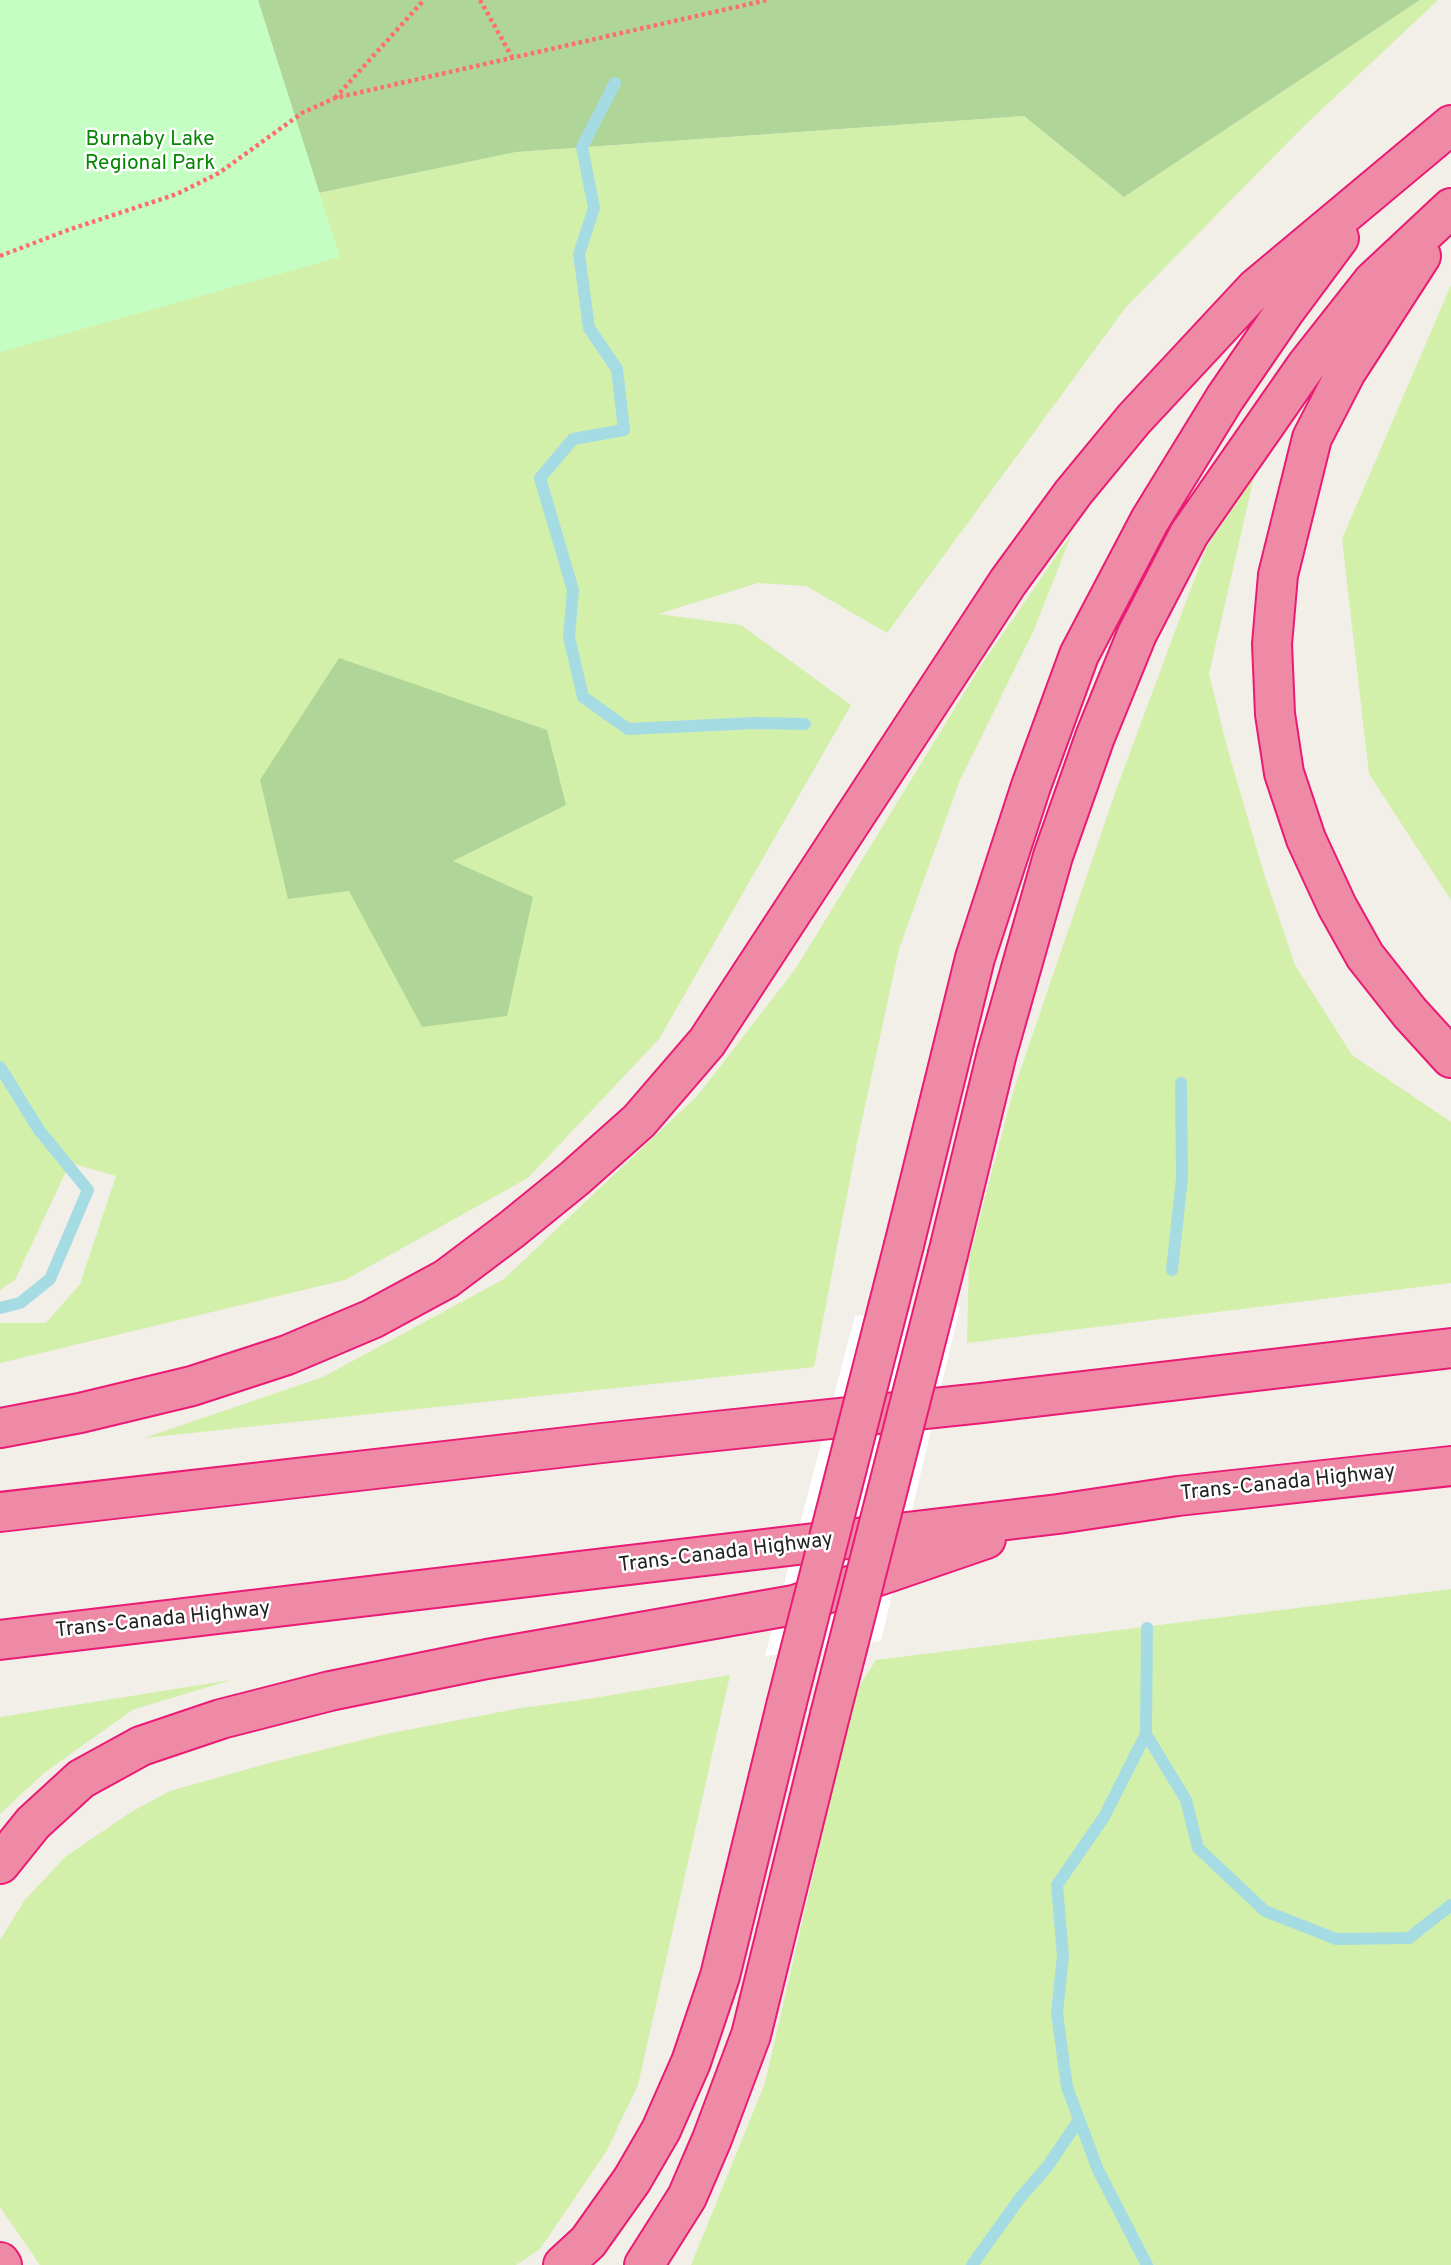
<!DOCTYPE html>
<html>
<head>
<meta charset="utf-8">
<style>
  body { margin:0 }
  canvas { display:block; background:#f2eee8 }
</style>
</head>
<body>
<canvas width="1451" height="2265"></canvas>
<script>
const c = document.querySelector('canvas').getContext('2d');
c.lineJoin = 'round';
function fillPath(path, color) { c.fillStyle = color; c.fill(path, 'evenodd'); }
const shape = rows => new Path2D(rows.map(r => 'M' + r).join(''));
function stroke(path, color, width, dash) { c.strokeStyle = color; c.lineWidth = width; c.lineCap = dash ? 'butt' : 'round'; c.setLineDash(dash || []); c.stroke(path); }
function drawText(font, color, halo, rows, align = 'center') {
  c.font = font + ' Overpass,sans-serif'; c.lineWidth = 5; c.setLineDash([]); c.textBaseline = 'middle'; c.strokeStyle = halo; c.fillStyle = color; for (const [text, x, y, turn = 0] of rows) {
    c.save(); c.translate(x, y); c.rotate((+turn || 0) * Math.PI / 180); c.textAlign = isNaN(turn) ? turn : align; if (halo) c.strokeText(text, 0, 0); c.fillText(text, 0, 0); c.restore();
  }
}
fillPath(shape([
  [1420,0,1438,0,1301,129,1126,307,887,633,806,586,758,583,658,614,741,625,851,705,659,1039,528,1178,345,1280,0,1363,0,1323,46,1323,80,1284,116,1176,70,1163,15,1280,0,1290,0,259,516,152,1024,116,1124,197],
  [1451,285,1451,900,1369,774,1342,539],
  [1254,477,1209,674,1227,747,1264,874,1295,965,1352,1055,1451,1122,1451,1283,967,1343,969,1258,1013,1092,1116,790,1206,548],
  [1072,533,1034,630,960,780,899,949,857,1143,814,1367,144,1438,323,1377,504,1279,699,1094,796,968,980,667],
  [1451,1589,1451,2265,691,2265,765,2083,855,1693,876,1660],
  [730,1675,638,2085,606,2152,540,2249,516,2265,40,2265,0,2207,0,1940,24,1901,65,1857,131,1812,170,1791,273,1762,386,1734,521,1708,588,1699],
  [231,1680,132,1710,44,1773,0,1814,0,1717]
]), '#d3f0aa');
fillPath(shape([
  [0,0,1420,0,1124,197,1024,116,516,152,0,259],
  [339,658,547,730,566,805,453,861,533,897,507,1016,422,1027,349,891,288,899,260,780]
]), '#b0d599');
fillPath(shape([
  [0,0,258,0,340,257,0,352]
]), '#c4fec3');
fillPath(shape([
  [960,1307,881,1641,765,1656,855,1316]
]), '#fff');
stroke(shape([
  [615,83,582,147,594,208,579,254,589,328,617,369,624,430,573,439,540,478,573,590,569,637,583,697,628,729,755,723,805,724],
  [0,1067,39,1130,88,1190,50,1279,20,1303,0,1308],
  [1172,1270,1182,1178,1181,1083],
  [1147,1628,1146,1734,1104,1817,1057,1885,1063,1956,1057,2013,1067,2087,1098,2170,1147,2265],
  [1146,1734,1186,1800,1198,1848,1265,1911,1336,1939,1409,1938,1451,1905],
  [972,2265,1020,2198,1047,2167,1079,2120]
]), '#a5dbe3', 12);
const highway = shape([
  [1421,256,1346,372,1312,438,1278,575,1272,644,1275,714,1284,773,1306,839,1337,906,1365,956,1410,1013,1451,1058],
  [904,1245,975,958,1031,786,1079,655,1150,520,1225,398,1284,312,1339,238],
  [948,1254,997,1053,1053,856,1095,737,1137,634,1189,534,1306,366,1373,281,1451,208],
  [0,1428,80,1413,192,1386,287,1355,372,1319,446,1279,511,1230,575,1178,639,1121,707,1042,1008,582,1073,493,1134,419,1256,288,1451,125],
  [0,1512,602,1443,982,1403,1451,1348],
  [0,1640,1058,1514,1178,1496,1451,1466],
  [0,1864,33,1823,81,1779,141,1746,221,1719,330,1691,487,1659,794,1605,986,1539],
  [0,2262,2,2265],
  [563,2265,588,2242,632,2180,661,2130,691,2062,720,1976,786,1706],
  [644,2265,687,2197,712,2139,751,2035,830,1715]
]);
stroke(highway, '#ea1b75', 42);
stroke(shape([
  [480,0,512,57],
  [335,98,424,0],
  [0,256,68,230,177,194,219,173,302,113,335,98,767,0]
]), '#ff6e6c', 4.5, [3.5, 3.5]);
stroke(highway, '#ef8aa6', 38);
const highwayBridge = shape([
  [786,1706,904,1245],
  [830,1715,948,1254]
]);
stroke(highwayBridge, '#ea1b75', 42, []);
stroke(highwayBridge, '#ef8aa6', 38);
drawText('21px', '#058703', '#fff', [
  ["Burnaby Lake",150,141],
  ["Regional Park",150,165]
]);
drawText('21px', '#222', '#fff', [
  ["Trans-Canada Highway",1288,1484,-6],
  ["Trans-Canada Highway",726,1554,-7],
  ["Trans-Canada Highway",163,1621,-6]
]);
</script>
</body>
</html>
